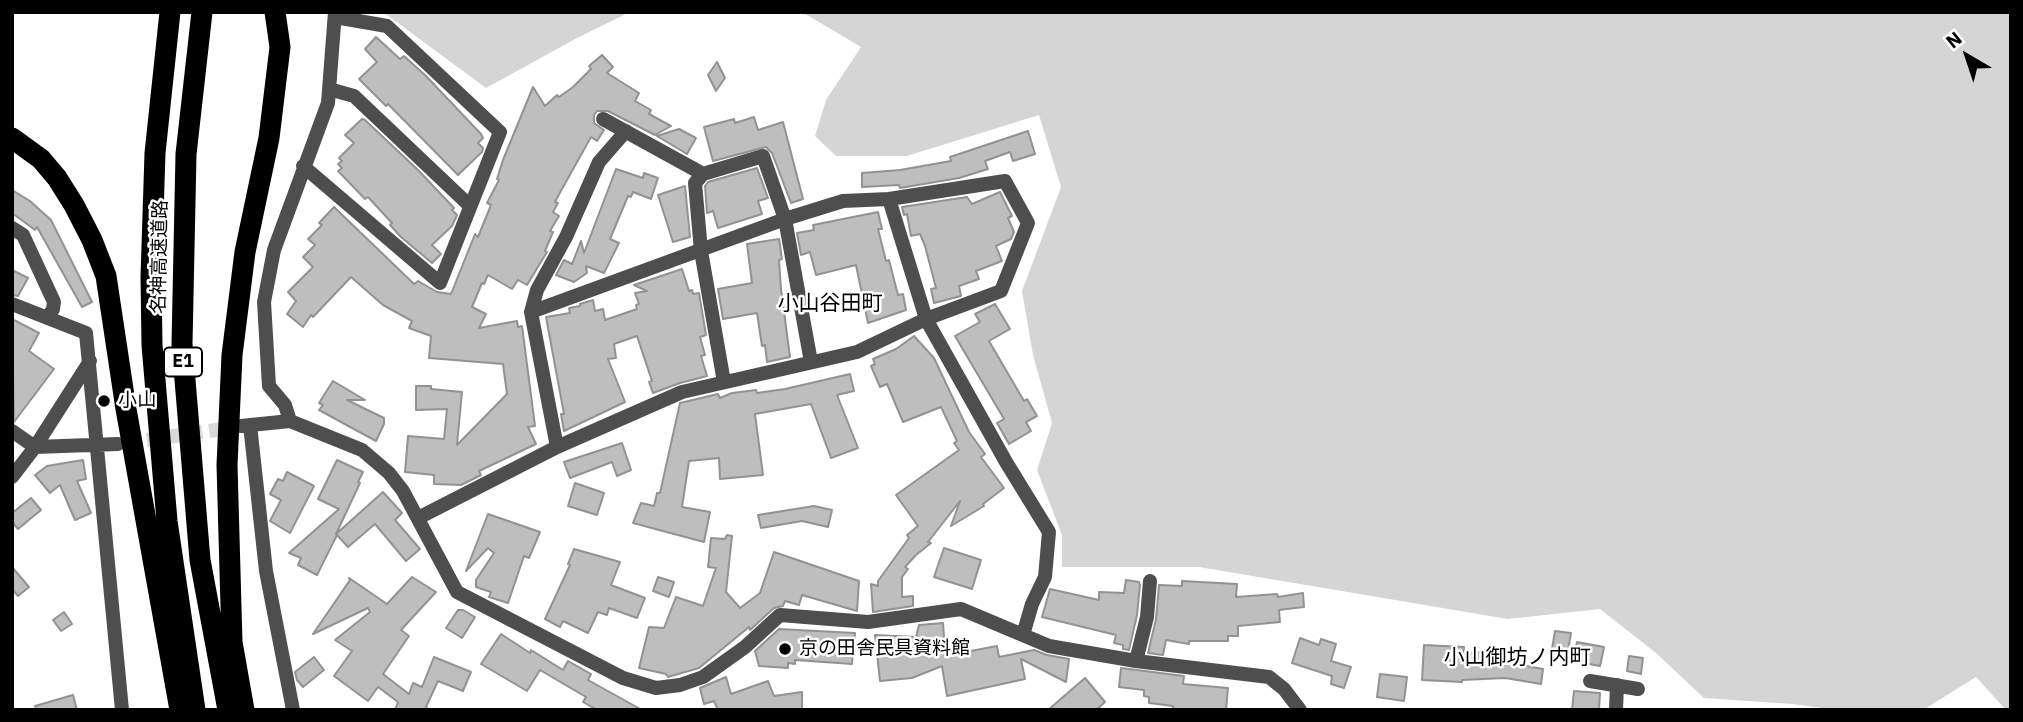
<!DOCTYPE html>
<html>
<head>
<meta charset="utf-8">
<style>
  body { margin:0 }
  #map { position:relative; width:2023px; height:722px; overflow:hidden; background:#fff; font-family:"IBM Plex Sans",sans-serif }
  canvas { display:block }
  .frame { position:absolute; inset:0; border:14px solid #000; pointer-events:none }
  .north { position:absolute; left:1932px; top:21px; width:70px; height:70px; -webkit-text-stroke:5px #fff; paint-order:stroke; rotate:321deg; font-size:19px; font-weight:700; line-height:28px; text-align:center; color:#000 }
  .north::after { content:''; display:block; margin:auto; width:24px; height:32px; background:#000; clip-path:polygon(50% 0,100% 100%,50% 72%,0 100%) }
</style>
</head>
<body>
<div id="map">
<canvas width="2023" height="722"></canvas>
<div class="frame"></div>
<div class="north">N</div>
</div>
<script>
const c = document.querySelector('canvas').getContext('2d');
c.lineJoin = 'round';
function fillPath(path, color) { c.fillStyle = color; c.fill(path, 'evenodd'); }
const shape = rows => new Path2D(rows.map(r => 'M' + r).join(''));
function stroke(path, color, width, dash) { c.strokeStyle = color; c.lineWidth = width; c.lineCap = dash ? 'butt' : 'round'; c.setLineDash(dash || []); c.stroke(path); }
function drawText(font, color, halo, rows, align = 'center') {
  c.font = font + ' "IBM Plex Sans","Noto Sans JP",sans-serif'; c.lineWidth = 5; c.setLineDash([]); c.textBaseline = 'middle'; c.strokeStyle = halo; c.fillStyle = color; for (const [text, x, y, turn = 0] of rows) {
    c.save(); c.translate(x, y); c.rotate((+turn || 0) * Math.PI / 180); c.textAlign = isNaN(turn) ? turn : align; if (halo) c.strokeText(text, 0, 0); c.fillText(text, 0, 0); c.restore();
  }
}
fillPath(shape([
  [383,12,630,12,577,38,486,88],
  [802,12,2011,12,2011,710,2006,710,1976,677,1923,710,1837,710,1792,704,1704,698,1656,653,1600,609,1508,619,1199,567,1062,567,1062,535,1037,470,1052,423,1033,355,1022,291,1061,187,1039,115,907,156,836,156,815,136,826,100,861,47]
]), '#d5d5d5');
const building = shape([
  [376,37,400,59,404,56,426,76,481,134,483,138,478,143,483,148,482,152,458,175,388,104,386,106,359,79,377,62,365,49,376,37],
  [602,55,613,67,607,73,639,93,635,101,651,110,649,114,671,126,655,135,608,111,597,111,594,115,594,123,604,130,597,141,591,137,557,198,555,202,558,203,553,212,559,216,550,231,553,232,545,251,547,252,527,285,518,280,512,289,488,275,484,284,482,283,472,307,486,314,479,328,517,321,518,327,522,326,535,426,528,427,536,444,479,471,481,475,461,485,434,484,434,475,405,472,408,436,444,439,447,409,416,410,416,386,431,386,431,389,462,392,457,445,507,394,503,364,429,358,431,336,409,328,412,321,383,305,351,277,313,317,311,315,303,327,287,314,296,301,288,292,313,267,303,257,315,245,308,239,322,225,319,223,334,207,414,284,418,281,437,292,451,294,475,234,478,237,491,205,487,203,499,180,497,179,503,160,533,87,545,106,557,95,559,97,573,87,591,69,589,66,602,55],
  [717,62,725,78,716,91,708,75,717,62],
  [754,117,758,130,783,122,803,199,791,203,772,153,766,147,713,161,704,127,734,119,735,123,754,117],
  [362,119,365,120,419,171,454,208,452,210,457,215,452,226,432,245,441,254,432,263,401,237,390,225,392,223,368,197,365,199,338,171,342,168,338,164,342,161,339,158,354,143,345,135,362,119],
  [679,129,696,138,687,154,657,136,679,129],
  [1028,131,1035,154,1013,161,1010,152,985,161,988,169,959,178,900,188,899,185,862,187,862,173,900,170,951,161,950,157,1028,131],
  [757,168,768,198,758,201,762,214,718,228,713,211,707,213,705,186,708,182,757,168],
  [616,169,643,178,644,173,658,178,651,199,633,192,631,197,628,196,610,239,619,243,604,273,586,266,587,273,574,282,556,275,564,260,572,264,581,241,584,253,616,169],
  [685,186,690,237,673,242,658,195,685,186],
  [12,190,30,201,51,220,92,302,82,307,37,227,35,230,12,213,12,190],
  [1000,192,1012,216,1008,218,1014,232,1011,239,996,246,1002,261,976,271,979,279,959,286,961,296,934,303,931,289,936,288,925,246,920,234,911,236,907,214,904,215,902,207,967,197,972,204,1000,192],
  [878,212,882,229,878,229,886,261,889,260,898,295,903,294,906,310,868,323,856,265,816,275,810,252,801,255,797,233,814,230,813,225,878,212],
  [779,239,782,259,779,260,781,289,790,357,767,362,765,345,762,346,757,313,723,319,718,289,752,283,747,244,779,239],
  [682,269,689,291,692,290,693,294,699,293,706,335,700,337,705,355,701,356,707,376,680,383,653,393,649,382,652,381,637,336,614,344,616,358,608,359,625,402,564,431,561,414,564,414,546,317,570,313,569,308,580,306,580,304,593,300,595,311,603,309,605,320,637,309,636,305,639,304,635,293,647,291,634,285,682,269],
  [12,270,28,278,18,296,12,295,12,270],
  [995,304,1010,329,989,341,1024,401,1027,399,1037,416,1026,422,1031,431,1009,444,997,423,1004,419,955,336,980,322,975,314,995,304],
  [12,319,39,333,29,351,54,369,14,422,12,319],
  [914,336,934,358,969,432,985,454,981,457,1004,488,983,504,984,506,951,526,960,501,928,542,931,543,916,555,905,567,908,569,902,577,902,597,913,596,913,606,873,612,871,584,878,586,878,581,909,538,907,535,918,526,896,495,959,450,954,443,957,441,941,407,903,422,887,384,880,387,871,366,875,364,873,359,896,349,914,336],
  [850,374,854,391,837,395,858,448,831,458,811,404,755,414,763,475,720,479,719,458,689,461,682,507,710,512,704,542,633,523,641,503,654,506,657,493,660,493,680,403,718,394,720,398,732,393,756,390,757,393,785,389,850,374],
  [333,381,365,400,347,400,384,418,384,424,376,441,319,410,323,405,319,403,333,381],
  [622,443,631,470,617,476,612,462,570,478,564,462,622,443],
  [83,460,86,479,77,481,91,513,75,520,60,485,50,493,35,475,47,466,83,460],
  [337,460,363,472,358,482,360,483,336,534,383,492,402,513,395,520,420,549,406,561,375,524,348,547,337,535,317,575,298,565,301,558,289,553,339,509,318,499,337,460],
  [287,472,314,486,290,533,270,521,281,500,270,494,278,479,283,481,287,472],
  [575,483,604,493,597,515,568,506,575,483],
  [31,498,41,510,18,529,12,522,12,513,31,498],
  [814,506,832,510,828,527,802,521,761,528,758,515,814,506],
  [488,514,540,532,529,558,524,556,508,603,489,597,491,592,476,587,476,580,494,553,488,548,466,571,488,514],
  [727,535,732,536,726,592,740,608,760,593,774,552,859,581,857,611,802,595,799,605,785,601,783,606,774,608,750,630,749,627,699,668,668,677,666,674,639,668,649,627,664,628,676,597,703,606,716,568,708,567,711,538,725,539,727,535],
  [944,548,981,560,972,589,934,577,944,548],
  [574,549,620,562,611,585,645,598,637,618,609,608,607,615,598,612,588,633,563,621,560,627,545,619,570,565,568,564,574,549],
  [12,567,29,587,18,596,12,589,12,567],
  [412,577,436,592,401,630,409,636,383,674,409,694,413,683,422,687,434,657,471,672,463,691,438,681,426,707,430,710,395,710,398,702,378,687,368,701,334,676,352,651,335,640,370,612,368,608,313,634,350,580,349,578,387,604,412,577],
  [658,577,674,582,669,597,653,591,658,577],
  [1126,580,1139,582,1140,585,1137,615,1129,650,1123,649,1123,645,1114,643,1116,635,1042,617,1050,589,1099,600,1099,592,1124,593,1126,580],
  [1182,581,1237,584,1236,597,1277,594,1278,597,1303,593,1304,607,1279,610,1280,622,1238,626,1238,636,1228,636,1228,641,1189,641,1189,644,1166,640,1163,655,1148,653,1156,619,1159,585,1182,586,1182,581],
  [458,610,463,610,475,617,462,638,446,628,458,610],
  [64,612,72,624,61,631,53,620,64,612],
  [943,623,945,650,953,647,955,654,997,646,999,657,1034,650,1047,655,1069,659,1066,682,1021,659,1025,679,947,696,942,666,912,678,880,681,875,635,916,637,919,625,943,623],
  [779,629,855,633,852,664,795,660,795,664,788,663,788,668,759,666,755,651,779,629],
  [1555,631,1571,633,1568,651,1552,649,1555,631],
  [501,634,530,653,531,650,563,670,568,661,591,674,588,680,642,710,597,710,583,702,586,697,540,670,527,691,481,664,501,634],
  [1300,638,1319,645,1321,639,1336,644,1331,661,1351,667,1344,688,1331,684,1332,676,1292,663,1300,638],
  [1577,642,1604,647,1600,666,1573,661,1577,642],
  [1424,645,1464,647,1464,653,1491,652,1491,656,1504,655,1504,662,1543,669,1541,684,1505,678,1462,680,1462,682,1422,680,1424,645],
  [1629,656,1643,658,1641,674,1627,671,1629,656],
  [314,657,324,670,303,687,297,680,295,672,314,657],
  [1121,668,1184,676,1183,684,1228,688,1226,710,1173,710,1173,706,1149,703,1149,697,1144,696,1144,690,1119,687,1121,668],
  [1380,674,1407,677,1404,701,1377,697,1380,674],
  [726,677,731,694,768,681,774,696,802,692,802,710,718,710,714,701,704,704,700,688,726,677],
  [1085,678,1105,702,1096,710,1048,710,1085,678],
  [1574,691,1600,693,1599,710,1572,710,1574,691],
  [73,695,77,710,36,710,35,706,73,695]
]);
fillPath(building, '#bebebe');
stroke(building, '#929292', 2);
stroke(shape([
  [126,443,237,427]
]), '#d9d9d9', 14, [14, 7]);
stroke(shape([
  [329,89,354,96,470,206],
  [603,119,703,174],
  [303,166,440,283,500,132,387,26,335,17],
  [12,228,23,235,54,302,53,309,48,318],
  [12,304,86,333,122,710],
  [531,312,537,290,566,237,599,162,626,131],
  [724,382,701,251,695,183,703,174,763,156,785,219,811,362],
  [290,421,285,405,269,386,264,302,274,250,328,103,335,12],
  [250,425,266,571,293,710],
  [241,426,290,421,362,450,389,473,403,491,457,592,623,678,656,688,680,685,703,677,745,647,780,615,868,622,961,609,1049,646,1136,661,1269,677,1284,689,1300,710],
  [12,431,35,447,118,444],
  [557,447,531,312,785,219,843,201,889,199,926,319,1006,462,1049,532,1045,577,1032,604,1023,635],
  [12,477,35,447,90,361],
  [418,518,557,447,682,392,857,352,926,319,1001,291,1028,223,1005,181,889,199],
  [1136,661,1147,617,1150,581],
  [1590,681,1638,689],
  [1616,710,1617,685]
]), '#4e4e4e', 14);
stroke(shape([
  [170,12,155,153,151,277,152,345,167,521,195,710],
  [202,12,186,154,182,344,200,560,228,710],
  [12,138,41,159,57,178,74,205,92,240,106,276,126,409,180,710],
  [244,710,232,642,227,465,232,355,245,252,269,138,280,47,275,12]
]), '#000', 21);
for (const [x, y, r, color] of [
  [104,401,7,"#000"],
  [785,649,7,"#000"]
]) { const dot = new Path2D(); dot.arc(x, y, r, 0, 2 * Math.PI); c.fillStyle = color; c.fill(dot); stroke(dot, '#fff', 2.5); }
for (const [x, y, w] of [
  [183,362,38]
]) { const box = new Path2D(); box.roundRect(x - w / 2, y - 14.5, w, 29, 5); c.fillStyle = '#fff'; c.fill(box); stroke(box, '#000', 2); }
drawText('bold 18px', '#000', null, [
  ["E1",183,362]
]);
drawText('19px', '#000', '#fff', [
  ["名神高速道路",160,257,-89]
]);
drawText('19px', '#000', '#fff', [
  ["小山",118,401],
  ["京の田舎民具資料館",799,649]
], 'left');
drawText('21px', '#000', '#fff', [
  ["小山谷田町",830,304],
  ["小山御坊ノ内町",1517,658]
]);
</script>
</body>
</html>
